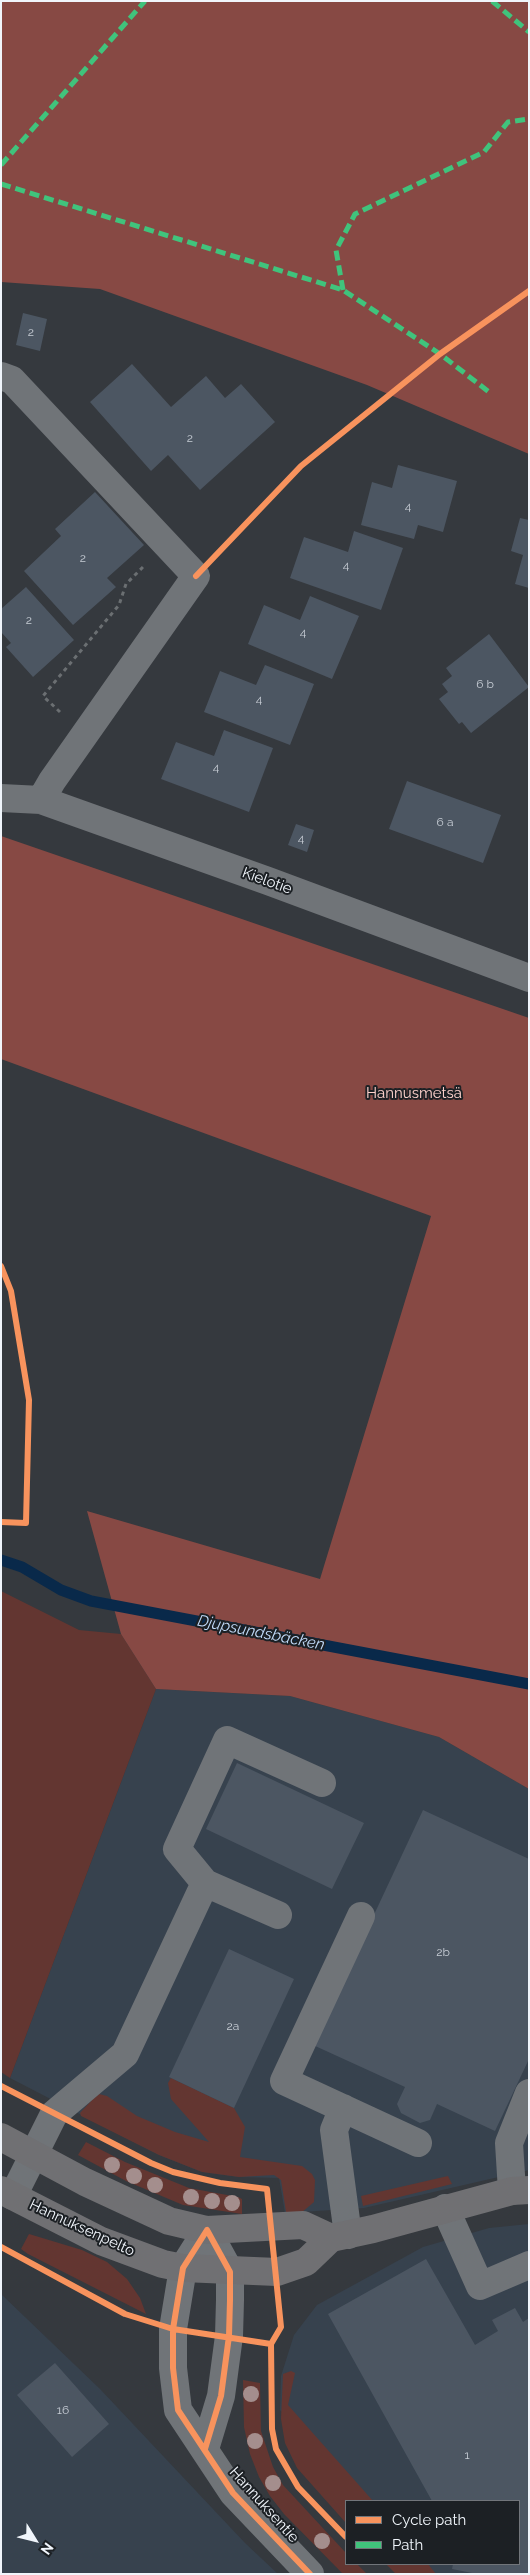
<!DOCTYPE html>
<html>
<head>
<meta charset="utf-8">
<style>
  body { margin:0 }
  #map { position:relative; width:530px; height:2575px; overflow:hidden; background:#35393e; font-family:Raleway,sans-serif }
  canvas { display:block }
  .frame { position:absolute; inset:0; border:2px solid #f0f5fb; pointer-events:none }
  .legend { position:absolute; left:345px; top:2500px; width:175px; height:65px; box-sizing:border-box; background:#1c2024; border:1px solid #71757a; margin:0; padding:6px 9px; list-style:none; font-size:15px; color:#f0f5fb }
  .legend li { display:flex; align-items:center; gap:10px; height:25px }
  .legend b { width:25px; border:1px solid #71757a }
  .north { position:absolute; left:10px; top:2515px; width:50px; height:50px; -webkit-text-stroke:4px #1c2024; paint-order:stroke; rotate:126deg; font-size:14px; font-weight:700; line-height:20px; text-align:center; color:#f0f5fb }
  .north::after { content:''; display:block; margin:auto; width:18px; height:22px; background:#f0f5fb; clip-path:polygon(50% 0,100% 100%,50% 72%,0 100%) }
</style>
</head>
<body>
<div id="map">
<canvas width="530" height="2575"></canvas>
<div class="frame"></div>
<ul class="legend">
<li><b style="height:6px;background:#f8935d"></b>Cycle path</li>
<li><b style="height:6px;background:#40c37c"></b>Path</li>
</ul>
<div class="north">N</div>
</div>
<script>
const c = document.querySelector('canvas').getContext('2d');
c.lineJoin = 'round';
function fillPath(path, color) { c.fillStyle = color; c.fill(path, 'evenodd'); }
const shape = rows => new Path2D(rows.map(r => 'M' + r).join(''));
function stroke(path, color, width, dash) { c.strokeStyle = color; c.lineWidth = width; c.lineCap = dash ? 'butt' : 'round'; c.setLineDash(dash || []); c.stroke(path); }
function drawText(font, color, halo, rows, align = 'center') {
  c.font = font + ' Raleway,sans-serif'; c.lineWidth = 4; c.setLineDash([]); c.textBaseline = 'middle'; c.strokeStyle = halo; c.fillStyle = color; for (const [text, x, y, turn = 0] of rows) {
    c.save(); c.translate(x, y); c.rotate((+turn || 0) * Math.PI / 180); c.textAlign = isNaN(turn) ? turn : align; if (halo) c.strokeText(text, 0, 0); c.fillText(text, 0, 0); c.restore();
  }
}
fillPath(shape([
  [156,1689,290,1696,439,1737,529,1789,529,2170,364,2208,285,2213,279,2178,239,2177,202,2172,159,2155,10,2078],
  [529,2224,529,2574,431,2574,422,2564,519,2564,519,2501,364,2501,280,2410,281,2376,294,2335,317,2305,423,2247,489,2228],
  [1,2294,100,2389,245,2543,278,2574,1,2574]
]), '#37424e');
fillPath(shape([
  [1,1591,79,1630,121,1634,156,1689,10,2078,1,2072],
  [171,2078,234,2108,245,2127,240,2157,302,2166,312,2174,315,2180,314,2202,301,2213,290,2214,286,2212,281,2180,274,2175,239,2177,202,2172,159,2155,81,2116,80,2113,92,2100,99,2094,107,2096,137,2116,175,2132,209,2142,171,2099,168,2083],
  [86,2142,125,2162,189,2188,238,2197,242,2199,242,2214,183,2205,126,2181,78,2155],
  [448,2176,452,2184,363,2206,361,2196],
  [29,2234,82,2250,107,2262,127,2279,140,2298,146,2314,28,2254,21,2249],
  [291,2371,295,2373,288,2405,373,2501,346,2501,346,2523,297,2468,285,2443,281,2419,283,2374],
  [243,2380,260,2383,261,2431,273,2467,283,2485,346,2553,346,2564,357,2564,367,2574,343,2574,284,2514,270,2496,259,2477,250,2454,244,2427],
  [386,2564,428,2564,436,2574,396,2574]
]), '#633631');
fillPath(shape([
  [1,1,529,1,529,454,367,385,100,289,1,282],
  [1,836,529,1018,529,1789,439,1737,290,1696,156,1689,121,1634,87,1511,320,1579,431,1216,1,1059]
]), '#874944');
stroke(shape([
  [1,1560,22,1567,61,1590,91,1601,529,1684]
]), '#09294a', 11);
fillPath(shape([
  [23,313,47,319,40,351,16,345],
  [132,364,171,407,206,376,225,398,241,384,275,422,200,490,168,455,151,471,90,402],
  [398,465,457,481,443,532,418,525,414,539,361,525,372,482,392,488],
  [95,492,144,545,107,578,116,587,73,625,24,571,61,536,55,529],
  [520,518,529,520,529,588,515,584,523,555,511,551],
  [354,531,403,548,381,610,290,578,304,537,348,552],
  [26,587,74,640,33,677,6,647,11,643,1,632,1,609],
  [310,596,359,616,332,679,248,644,264,605,300,620],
  [489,634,529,687,471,733,462,722,459,724,439,699,448,692,442,684,452,676,446,668],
  [265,665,314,684,290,745,204,712,220,671,256,685],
  [224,730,273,748,249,812,161,779,176,742,214,756],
  [407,781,501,815,483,863,389,829],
  [296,824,314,830,307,852,288,845],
  [237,1763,364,1823,332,1889,206,1829],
  [423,1810,529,1859,529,2059,495,2131,437,2104,430,2120,420,2123,401,2113,397,2104,405,2087,313,2045],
  [229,1949,294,1979,234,2108,169,2077],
  [426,2259,475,2345,498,2331,492,2320,515,2308,523,2322,529,2318,529,2574,477,2574,452,2569,453,2564,519,2564,519,2501,432,2501,328,2314],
  [55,2363,109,2424,72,2457,17,2395]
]), '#4c5662');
stroke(shape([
  [60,712,43,696,119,605,126,584,143,567]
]), '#6b6f72', 3, [4, 4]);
stroke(shape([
  [1,376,12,380,196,576,52,781,41,800],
  [1,798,41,800,268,881,529,978],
  [205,1883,177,1849,227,1740,322,1783],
  [361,1916,284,2081,418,2143],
  [343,2108,334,2130,348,2235],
  [512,2191,509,2143,529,2093],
  [13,2196,54,2114,125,2054,205,1883,278,1915],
  [445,2208,480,2286,529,2265],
  [205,2449,221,2396,229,2336,230,2300,230,2272,207,2230,183,2268,173,2329,173,2368,178,2410,233,2493,310,2574]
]), '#707478', 28);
stroke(shape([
  [1,2137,85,2182,169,2221,207,2230,303,2225,331,2238,373,2229,512,2191,529,2190],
  [1,2190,101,2241,163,2264,183,2268,277,2272,306,2262,331,2238]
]), '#707073', 28);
stroke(shape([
  [492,1,529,32],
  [1,165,145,1],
  [1,184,343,290,440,354,489,392],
  [343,290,336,250,355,214,484,152,508,122,529,119]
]), '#40c37c', 5, [10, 5]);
stroke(shape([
  [196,576,301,466,440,354,529,291],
  [1,1266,11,1291,29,1400,26,1523,1,1522],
  [1,2086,151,2163,173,2172,220,2183,267,2189,281,2327,271,2344,272,2429,276,2449,298,2487,346,2537],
  [1,2247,125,2314,173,2329,271,2344],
  [205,2449,221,2396,229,2336,230,2300,230,2272,207,2230,183,2268,173,2329,173,2368,178,2410,233,2493,310,2574]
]), '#f8935d', 6);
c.fillStyle = '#a48e8d';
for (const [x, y] of [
  [112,2165],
  [134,2176],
  [155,2185],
  [191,2197],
  [212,2201],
  [232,2203],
  [251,2394],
  [255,2441],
  [273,2483],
  [322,2541]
]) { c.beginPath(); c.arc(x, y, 8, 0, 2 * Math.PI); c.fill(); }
drawText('12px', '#c7cdd5', null, [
  ["2",31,332],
  ["2",190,438],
  ["4",408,506],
  ["2",83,558],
  ["4",346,565],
  ["2",29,620],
  ["4",303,632],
  ["6 b",485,684],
  ["4",259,699],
  ["4",216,767],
  ["6 a",445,822],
  ["4",301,838],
  ["2b",443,1952],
  ["2a",233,2026],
  ["16",63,2410],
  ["1",467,2455]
]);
drawText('15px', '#f0f5fb', '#1c2024', [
  ["Kielotie",267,881,20],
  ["Hannuksenpelto",82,2228,25],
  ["Hannuksentie",264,2505,48]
]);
drawText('15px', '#ffd3cd', '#1c2024', [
  ["Hannusmetsä",414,1093]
]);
drawText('italic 16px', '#c1daf9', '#1c2024', [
  ["Djupsundsbäcken",261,1633,11]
]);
</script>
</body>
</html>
